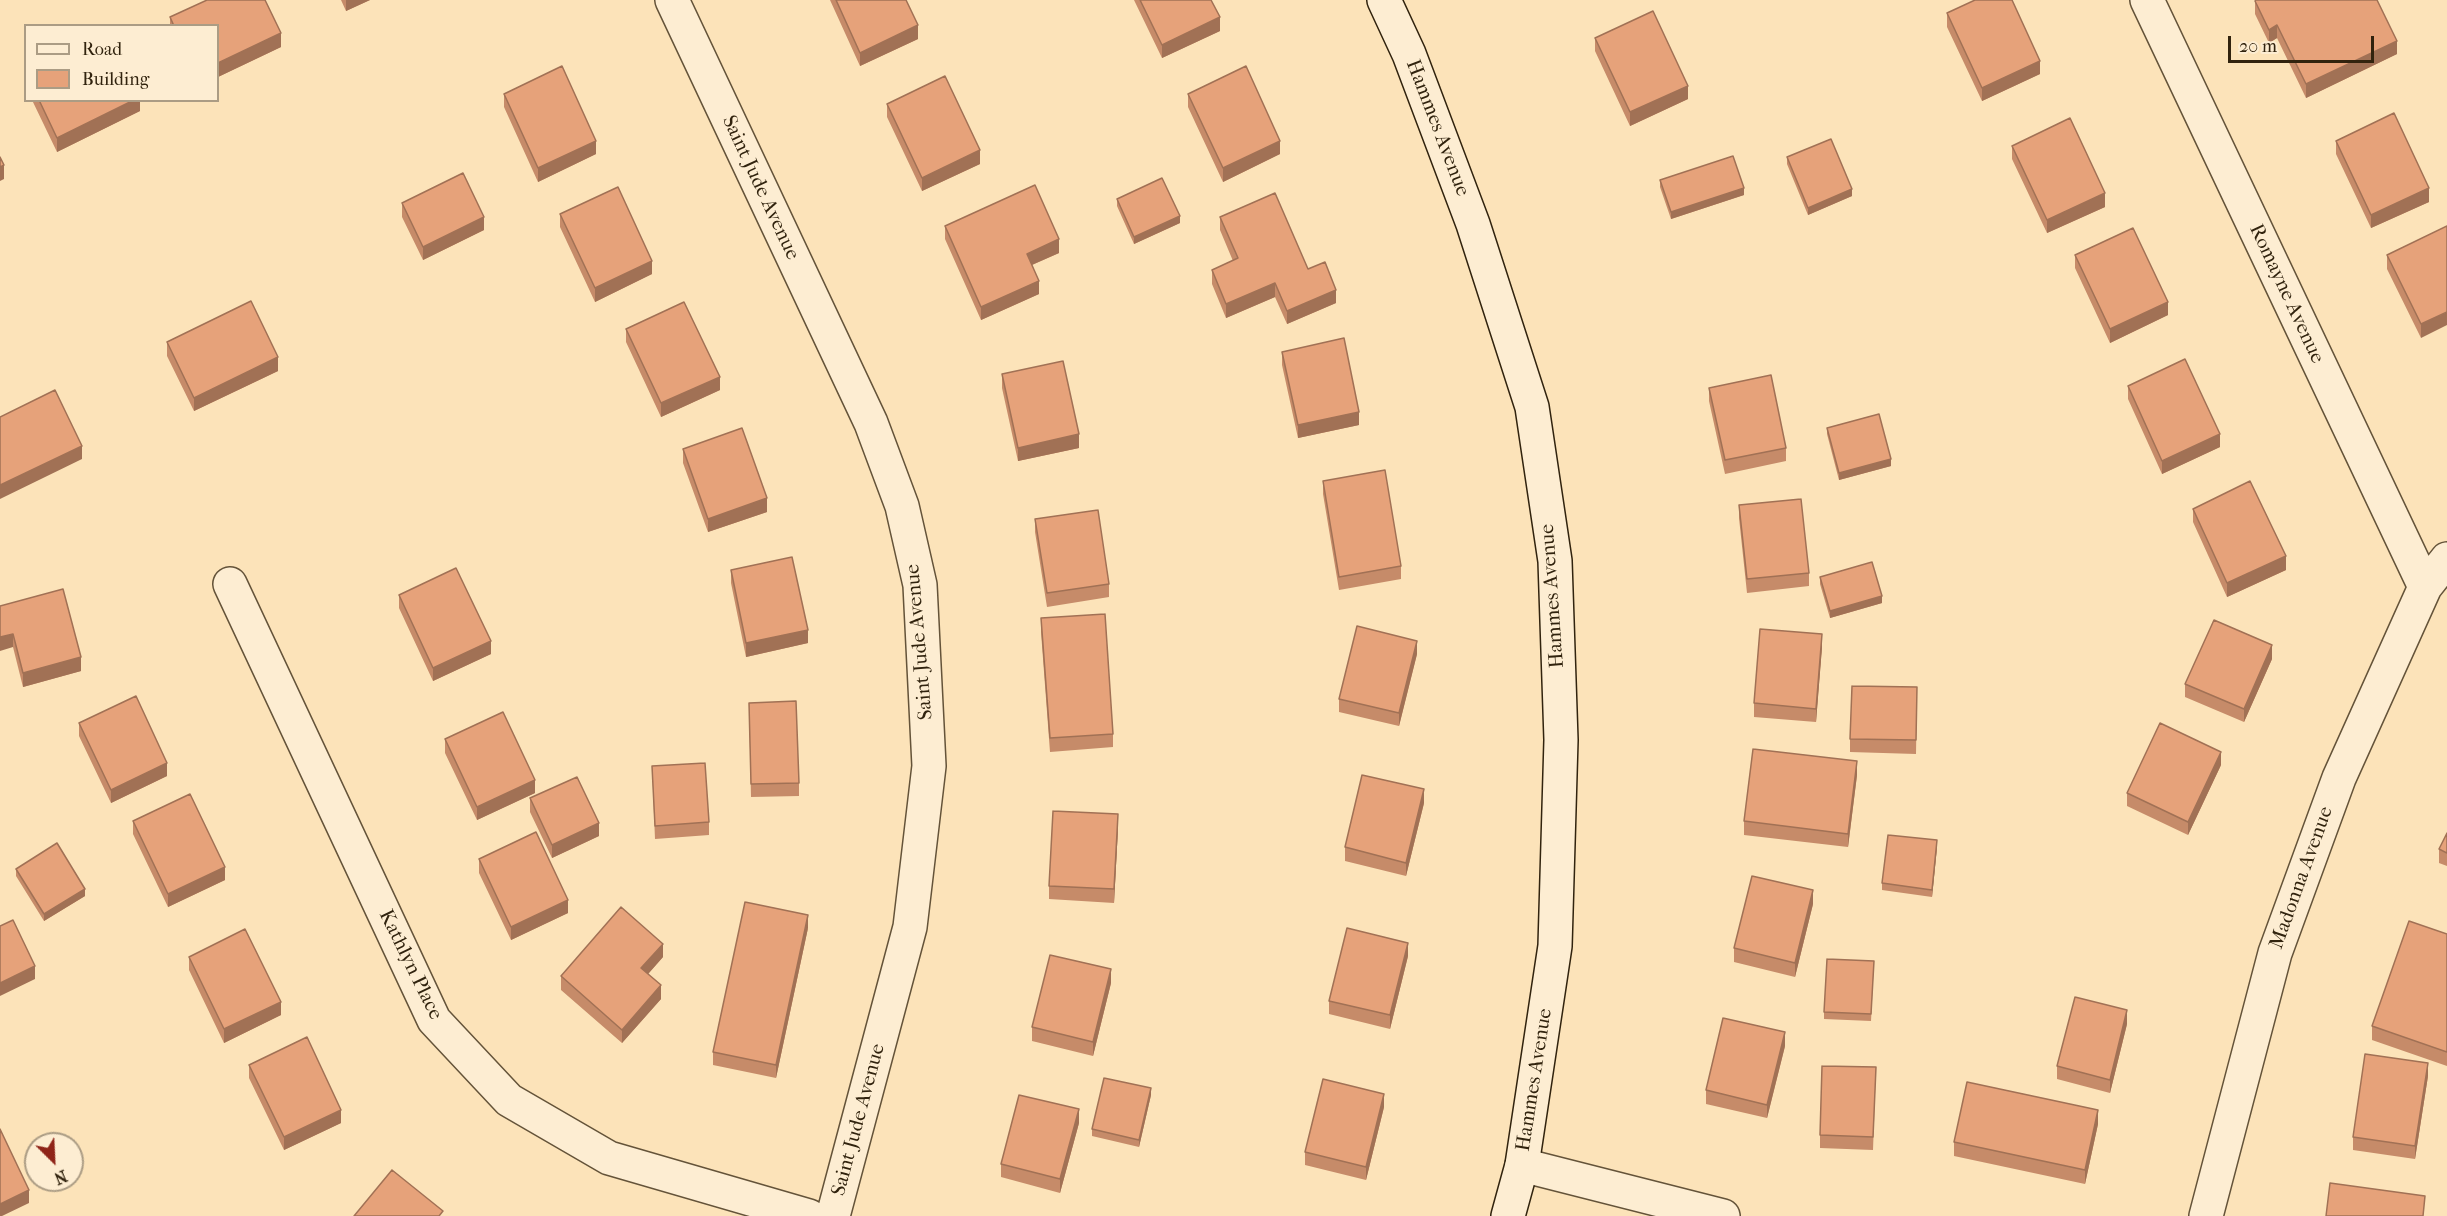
<!DOCTYPE html>
<html>
<head>
<meta charset="utf-8">
<style>
  body { margin:0 }
  #map { position:relative; width:2447px; height:1216px; overflow:hidden; background:#fce3b9; font-family:"IM FELL French Canon",serif }
  canvas { display:block }
  .legend { position:absolute; left:24px; top:24px; width:195px; height:78px; box-sizing:border-box; background:#fdedd2; border:2px solid #ab9c84; margin:0; padding:8px 10px; list-style:none; font-size:18px; color:#31230e }
  .legend li { display:flex; align-items:center; gap:12px; height:30px }
  .legend b { width:30px; border:2px solid #ab9c84 }
  .north { position:absolute; left:24px; top:1132px; width:60px; height:60px; box-sizing:border-box; background:#fdedd2; border:2px solid #ab9c84; border-radius:50%; rotate:156deg; font-size:16px; font-weight:700; line-height:24px; text-align:center; color:#31230e }
  .north::after { content:''; display:block; margin:auto; width:21px; height:27px; background:#8f2418; clip-path:polygon(50% 0,100% 100%,50% 72%,0 100%) }
  .scale { position:absolute; left:2228px; top:36px; width:146px; height:27px; box-sizing:border-box; border:3px solid #31230e; border-top:0; padding-left:8px; font-size:18px; line-height:21px; white-space:nowrap; color:#31230e; -webkit-text-stroke:4px #fdedd2; paint-order:stroke }
</style>
</head>
<body>
<div id="map">
<canvas width="2447" height="1216"></canvas>
<ul class="legend">
<li><b style="height:8px;background:#fdedd2"></b>Road</li>
<li><b style="height:16px;background:#e6a27a"></b>Building</li>
</ul>
<div class="north">N</div>
<div class="scale">20 m</div>
</div>
<script>
const c = document.querySelector('canvas').getContext('2d');
c.lineJoin = 'round';
const shape = rows => new Path2D(rows.map(r => 'M' + r).join(''));
function stroke(path, color, width, dash) { c.strokeStyle = color; c.lineWidth = width; c.lineCap = dash ? 'butt' : 'round'; c.setLineDash(dash || []); c.stroke(path); }
function fillPath(path, color) { c.fillStyle = color; c.fill(path, 'evenodd'); }
function drawText(font, color, halo, rows, align = 'center') {
  c.font = font + ' "IM FELL French Canon",serif'; c.lineWidth = 6; c.setLineDash([]); c.textBaseline = 'middle'; c.strokeStyle = halo; c.fillStyle = color; for (const [text, x, y, turn = 0] of rows) {
    c.save(); c.translate(x, y); c.rotate((+turn || 0) * Math.PI / 180); c.textAlign = isNaN(turn) ? turn : align; if (halo) c.strokeText(text, 0, 0); c.fillText(text, 0, 0); c.restore();
  }
}
const street = shape([
  [672,0,871,423,902,506,920,585,929,766,910,927,833,1216],
  [2147,0,2425,587],
  [230,584,434,1020,509,1100,609,1158,809,1216],
  [1522,1165,1723,1216],
  [2206,1216,2275,953,2339,778,2425,587,2447,559]
]);
const secondary = shape([
  [1384,0,1409,54,1473,224,1532,407,1555,561,1561,740,1555,946,1522,1165,1508,1216]
]);
stroke(street, '#645339', 36);
stroke(secondary, '#31230e', 36);
stroke(street, '#fdedd2', 33);
stroke(secondary, '#fdedd2', 33);
fillPath(shape([
  [207,0,265,0,281,33,281,47,218,77,218,26,170,26,170,17],
  [341,0,370,0,346,11],
  [830,0,906,0,918,39,860,66],
  [1134,0,1211,0,1220,31,1162,58],
  [2255,1,2397,54,2306,98,2277,38,2269,43,2255,14],
  [1947,13,2040,74,1982,101,1947,27],
  [1595,38,1688,99,1630,126,1595,51],
  [504,94,596,154,538,182,504,107],
  [1188,94,1280,154,1223,182,1188,107],
  [32,100,140,100,140,111,57,152],
  [887,104,980,164,922,191,887,117],
  [2336,141,2429,202,2371,228,2336,154],
  [2012,146,2105,207,2047,233,2012,159],
  [1787,157,1852,196,1808,215,1787,164],
  [1660,180,1744,195,1671,219,1660,187],
  [1117,199,1180,223,1134,244,1117,206],
  [402,203,484,230,423,260,402,217],
  [560,214,652,274,595,302,560,227],
  [1220,217,1308,269,1336,303,1287,324,1275,297,1226,318,1212,284,1212,270,1233,261,1220,230],
  [945,226,1059,253,1032,265,1039,294,981,320,945,239],
  [2447,226,2421,338,2387,269,2387,255],
  [2075,255,2168,315,2110,343,2075,268],
  [626,329,720,390,661,417,626,342],
  [167,342,278,371,194,411,167,356],
  [1282,352,1359,425,1298,438,1282,365],
  [1002,374,1079,448,1018,461,1002,388],
  [2128,386,2220,447,2162,474,2128,399],
  [1709,388,1786,448,1786,461,1725,474,1709,401],
  [1827,428,1891,466,1839,480,1827,434],
  [683,449,767,512,708,532,683,463],
  [1323,481,1401,566,1401,579,1339,590,1323,494],
  [1739,505,1809,573,1809,586,1747,593,1739,518],
  [2193,509,2286,570,2227,597,2193,522],
  [1035,519,1109,584,1109,597,1047,607,1035,532],
  [731,570,808,643,746,657,731,583],
  [1820,577,1882,603,1830,618,1820,584],
  [399,595,491,654,433,681,399,608],
  [0,606,81,671,23,687,13,647],
  [1041,618,1113,734,1113,747,1050,752,1041,632],
  [1822,647,1816,722,1754,717,1754,703],
  [1417,654,1399,726,1339,712,1339,699],
  [2272,659,2244,722,2185,697,2185,684],
  [1917,687,1916,754,1850,752,1850,739],
  [749,703,799,783,799,796,751,797],
  [79,723,167,776,111,803,79,736],
  [445,739,535,793,477,820,445,753],
  [2221,765,2188,835,2127,806,2127,793],
  [652,766,709,822,709,835,655,839],
  [1857,775,1848,847,1744,835,1744,821],
  [530,798,599,836,552,858,530,812],
  [1424,803,1406,876,1345,861,1345,847],
  [133,821,225,880,168,907,133,834],
  [1118,828,1114,903,1049,899,1049,886],
  [2447,833,2447,866,2439,863,2439,849],
  [1937,847,1932,897,1882,890,1882,883],
  [479,859,568,913,511,940,479,873],
  [16,869,85,896,44,921,16,876],
  [1813,904,1795,977,1734,962,1734,948],
  [808,928,776,1078,713,1065,713,1052],
  [2447,934,2447,1066,2372,1040,2372,1026],
  [1408,956,1390,1029,1329,1014,1329,1001],
  [189,957,281,1015,224,1043,189,970],
  [663,957,648,974,661,999,622,1043,561,990,561,976],
  [1874,961,1871,1021,1824,1019,1824,1012],
  [1111,983,1093,1056,1032,1041,1032,1027],
  [2127,1024,2110,1093,2057,1079,2057,1066],
  [1785,1046,1767,1118,1706,1104,1706,1090],
  [249,1065,341,1123,284,1150,249,1078],
  [1876,1067,1873,1150,1820,1148,1820,1135],
  [2428,1076,2415,1159,2353,1150,2353,1137],
  [1151,1095,1139,1147,1092,1136,1092,1129],
  [1384,1107,1366,1180,1305,1165,1305,1152],
  [1079,1123,1060,1193,1001,1177,1001,1164],
  [2098,1124,2085,1184,1954,1156,1954,1142]
]), '#c68b69');
fillPath(shape([
  [346,0,370,0,346,11],
  [1220,17,1220,31,1162,58,1162,45],
  [918,25,918,39,860,66,860,53],
  [2277,25,2277,38,2269,43,2269,30],
  [281,33,281,47,218,77,218,63],
  [2397,41,2397,54,2306,98,2306,84],
  [2040,61,2040,74,1982,101,1982,88],
  [1688,86,1688,99,1630,126,1630,112],
  [134,100,140,100,140,111,57,152,57,138],
  [596,141,596,154,538,182,538,168],
  [1280,141,1280,154,1223,182,1223,168],
  [980,150,980,164,922,191,922,178],
  [4,165,4,179,0,181,0,167],
  [1744,188,1744,195,1671,219,1671,212],
  [2429,188,2429,202,2371,228,2371,215],
  [1852,189,1852,196,1808,215,1808,208],
  [2105,193,2105,207,2047,233,2047,220],
  [1180,216,1180,223,1134,244,1134,237],
  [484,217,484,230,423,260,423,247],
  [1059,239,1059,253,1027,267,1027,254],
  [652,261,652,274,595,302,595,288],
  [1039,281,1039,294,981,320,981,307],
  [1275,283,1275,297,1226,318,1226,304],
  [1336,290,1336,303,1287,324,1287,311],
  [2168,302,2168,315,2110,343,2110,329],
  [2447,312,2447,325,2421,338,2421,324],
  [278,357,278,371,194,411,194,398],
  [720,377,720,390,661,417,661,403],
  [1359,412,1359,425,1298,438,1298,425],
  [1079,434,1079,448,1018,461,1018,448],
  [2220,434,2220,447,2162,474,2162,461],
  [82,446,82,459,0,499,0,485],
  [1891,459,1891,466,1839,480,1839,473],
  [767,498,767,512,708,532,708,519],
  [2286,556,2286,570,2227,597,2227,583],
  [1882,596,1882,603,1830,618,1830,611],
  [808,630,808,643,746,657,746,643],
  [13,634,13,647,0,651,0,637],
  [1822,634,1822,647,1816,722,1816,709],
  [491,641,491,654,433,681,433,668],
  [1417,641,1417,654,1399,726,1399,713],
  [2272,645,2272,659,2244,722,2244,709],
  [81,657,81,671,23,687,23,673],
  [2221,752,2221,765,2188,835,2188,822],
  [1857,761,1857,775,1848,847,1848,834],
  [167,763,167,776,111,803,111,790],
  [535,780,535,793,477,820,477,807],
  [1424,789,1424,803,1406,876,1406,863],
  [1118,814,1118,828,1114,903,1114,889],
  [599,823,599,836,552,858,552,845],
  [1937,840,1937,847,1932,897,1932,890],
  [225,867,225,880,168,907,168,894],
  [85,889,85,896,44,921,44,914],
  [1813,890,1813,904,1795,977,1795,963],
  [568,900,568,913,511,940,511,927],
  [808,915,808,928,776,1078,776,1065],
  [1408,943,1408,956,1390,1029,1390,1015],
  [663,944,663,957,641,982,641,968],
  [35,966,35,979,0,996,0,983],
  [1111,969,1111,983,1093,1056,1093,1042],
  [661,985,661,999,622,1043,622,1030],
  [281,1002,281,1015,224,1043,224,1029],
  [2127,1010,2127,1024,2110,1093,2110,1080],
  [1785,1032,1785,1046,1767,1118,1767,1105],
  [2428,1063,2428,1076,2415,1159,2415,1146],
  [1151,1088,1151,1095,1139,1147,1139,1140],
  [1384,1094,1384,1107,1366,1180,1366,1167],
  [1079,1109,1079,1123,1060,1193,1060,1179],
  [341,1110,341,1123,284,1150,284,1137],
  [2098,1110,2098,1124,2085,1184,2085,1170],
  [29,1190,29,1203,2,1216,0,1216,0,1204]
]), '#a17155');
const building = shape([
  [207,0,265,0,281,33,218,63,218,26,174,26,170,17,207,0],
  [836,0,906,0,918,25,860,53,836,0],
  [1140,0,1211,0,1220,17,1162,45,1140,0],
  [1975,0,2012,0,2040,61,1982,88,1947,13,1975,0],
  [2256,0,2377,0,2397,41,2306,84,2277,25,2269,30,2255,1,2256,0],
  [1653,11,1688,86,1630,112,1595,38,1653,11],
  [562,66,596,141,538,168,504,94,562,66],
  [1246,66,1280,141,1223,168,1188,94,1246,66],
  [945,76,980,150,922,178,887,104,945,76],
  [39,100,134,100,57,138,39,100],
  [2394,113,2429,188,2371,215,2336,141,2394,113],
  [2070,118,2105,193,2047,220,2012,146,2070,118],
  [1831,139,1852,189,1808,208,1787,157,1831,139],
  [1733,156,1744,188,1671,212,1660,180,1733,156],
  [0,157,4,165,0,167,0,157],
  [463,173,484,217,423,247,402,203,463,173],
  [1162,178,1180,216,1134,237,1117,199,1162,178],
  [1035,185,1059,239,1027,254,1039,281,981,307,945,226,1035,185],
  [618,187,652,261,595,288,560,214,618,187],
  [1275,193,1308,269,1325,262,1336,290,1287,311,1275,283,1226,304,1212,270,1238,258,1220,217,1275,193],
  [2447,226,2447,312,2421,324,2387,255,2447,226],
  [2133,228,2168,302,2110,329,2075,255,2133,228],
  [251,301,278,357,194,398,167,342,251,301],
  [684,302,720,377,661,403,626,329,684,302],
  [1344,338,1359,412,1298,425,1282,352,1344,338],
  [2185,359,2220,434,2162,461,2128,386,2185,359],
  [1063,361,1079,434,1018,448,1002,374,1063,361],
  [1771,375,1786,448,1725,460,1709,388,1771,375],
  [55,390,82,446,0,485,0,417,55,390],
  [1879,414,1891,459,1839,473,1827,428,1879,414],
  [742,428,767,498,708,519,683,449,742,428],
  [1385,470,1401,566,1339,577,1323,481,1385,470],
  [2250,481,2286,556,2227,583,2193,509,2250,481],
  [1801,499,1809,573,1747,579,1739,505,1801,499],
  [1098,510,1109,584,1047,593,1035,519,1098,510],
  [792,557,808,630,746,643,731,570,792,557],
  [1872,562,1882,596,1830,611,1820,577,1872,562],
  [456,568,491,641,433,668,399,595,456,568],
  [63,589,81,657,23,673,13,634,0,637,0,606,63,589],
  [1105,614,1113,734,1050,738,1041,618,1105,614],
  [2214,620,2272,645,2244,709,2185,684,2214,620],
  [1357,626,1417,641,1399,713,1339,699,1357,626],
  [1760,629,1822,634,1816,709,1754,703,1760,629],
  [1852,686,1917,687,1916,740,1850,739,1852,686],
  [136,696,167,763,111,790,79,723,136,696],
  [796,701,799,783,751,784,749,703,796,701],
  [503,712,535,780,477,807,445,739,503,712],
  [2160,723,2221,752,2188,822,2127,793,2160,723],
  [1753,749,1857,761,1848,834,1744,821,1753,749],
  [705,763,709,822,655,826,652,766,705,763],
  [1362,775,1424,789,1406,863,1345,847,1362,775],
  [577,777,599,823,552,845,530,798,577,777],
  [190,794,225,867,168,894,133,821,190,794],
  [1053,811,1118,814,1114,889,1049,886,1053,811],
  [536,832,568,900,511,927,479,859,536,832],
  [2447,833,2447,853,2439,849,2447,833],
  [1888,835,1937,840,1932,890,1882,883,1888,835],
  [57,843,85,889,44,914,16,869,57,843],
  [1752,876,1813,890,1795,963,1734,948,1752,876],
  [745,902,808,915,776,1065,713,1052,745,902],
  [621,907,663,944,641,968,661,985,622,1030,561,976,621,907],
  [13,920,35,966,0,983,0,926,13,920],
  [2409,921,2447,934,2447,1052,2372,1026,2409,921],
  [1347,928,1408,943,1390,1015,1329,1001,1347,928],
  [245,929,281,1002,224,1029,189,957,245,929],
  [1050,955,1111,969,1093,1042,1032,1027,1050,955],
  [1827,959,1874,961,1871,1014,1824,1012,1827,959],
  [2075,997,2127,1010,2110,1080,2057,1066,2075,997],
  [1723,1018,1785,1032,1767,1105,1706,1090,1723,1018],
  [307,1037,341,1110,284,1137,249,1065,307,1037],
  [2365,1054,2428,1063,2415,1146,2353,1137,2365,1054],
  [1822,1066,1876,1067,1873,1137,1820,1135,1822,1066],
  [1104,1078,1151,1088,1139,1140,1092,1129,1104,1078],
  [1323,1079,1384,1094,1366,1167,1305,1152,1323,1079],
  [1967,1082,2098,1110,2085,1170,1954,1142,1967,1082],
  [1019,1095,1079,1109,1060,1179,1001,1164,1019,1095],
  [0,1129,29,1190,0,1204,0,1129],
  [392,1170,443,1211,439,1216,354,1216,392,1170],
  [2330,1183,2425,1196,2423,1216,2326,1216,2330,1183]
]);
fillPath(building, '#e6a27a');
stroke(building, '#a17155', 1.5);
drawText('20px', '#31230e', '#fdedd2', [
  ["Hammes Avenue",1437,128,69],
  ["Saint Jude Avenue",760,188,65],
  ["Romayne Avenue",2286,294,65],
  ["Hammes Avenue",1553,596,-94],
  ["Saint Jude Avenue",920,642,-95],
  ["Madonna Avenue",2302,878,-70],
  ["Kathlyn Place",410,965,64],
  ["Hammes Avenue",1535,1080,-81],
  ["Saint Jude Avenue",859,1120,-75]
]);
</script>
</body>
</html>
